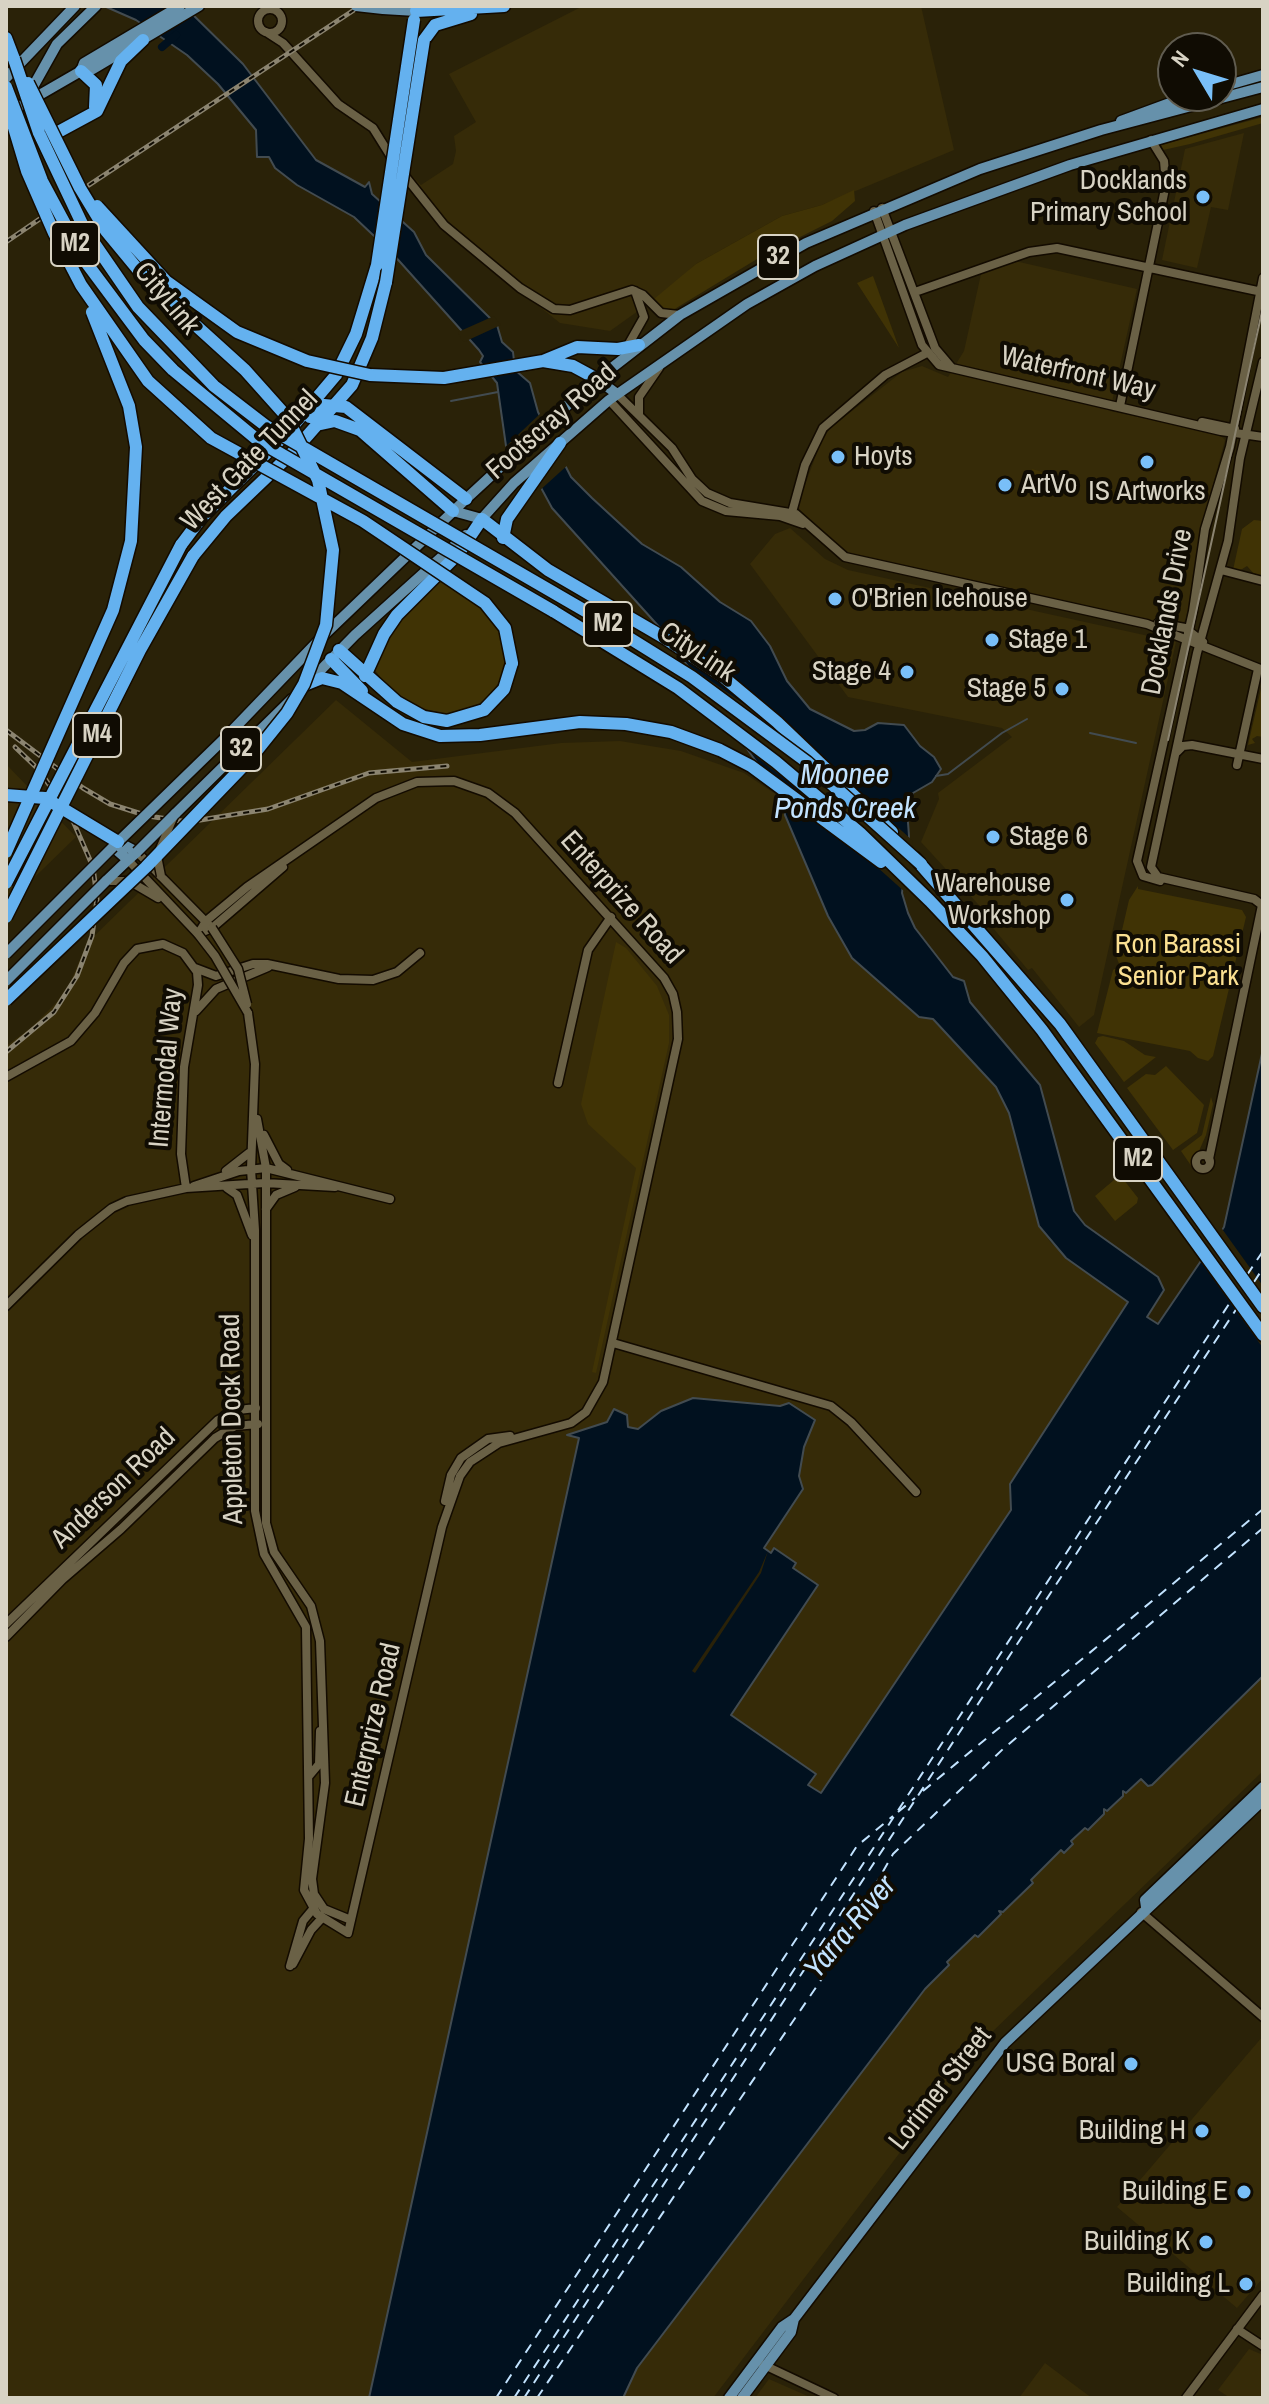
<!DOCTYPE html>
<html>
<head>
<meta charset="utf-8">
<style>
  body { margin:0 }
  #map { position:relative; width:1269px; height:2404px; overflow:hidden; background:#2a2208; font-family:"Archivo Narrow",sans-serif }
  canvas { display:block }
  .frame { position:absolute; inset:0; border:8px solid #d8d3c4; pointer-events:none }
  .north { position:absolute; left:1157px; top:32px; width:80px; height:80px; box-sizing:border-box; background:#100c03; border:2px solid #605c50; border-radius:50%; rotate:308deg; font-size:22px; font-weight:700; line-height:32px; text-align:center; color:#d8d3c4 }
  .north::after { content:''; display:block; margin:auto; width:28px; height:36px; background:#79bff8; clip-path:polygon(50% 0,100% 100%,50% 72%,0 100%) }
</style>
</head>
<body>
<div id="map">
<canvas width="1269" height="2404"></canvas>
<div class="frame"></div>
<div class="north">N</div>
</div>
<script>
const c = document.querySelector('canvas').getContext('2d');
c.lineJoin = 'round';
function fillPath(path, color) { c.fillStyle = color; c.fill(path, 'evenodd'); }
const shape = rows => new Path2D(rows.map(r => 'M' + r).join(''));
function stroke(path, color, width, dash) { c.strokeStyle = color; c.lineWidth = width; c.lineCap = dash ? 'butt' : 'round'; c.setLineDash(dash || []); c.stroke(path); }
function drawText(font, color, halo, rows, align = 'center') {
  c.font = font + ' "Archivo Narrow",sans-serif'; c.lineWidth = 8; c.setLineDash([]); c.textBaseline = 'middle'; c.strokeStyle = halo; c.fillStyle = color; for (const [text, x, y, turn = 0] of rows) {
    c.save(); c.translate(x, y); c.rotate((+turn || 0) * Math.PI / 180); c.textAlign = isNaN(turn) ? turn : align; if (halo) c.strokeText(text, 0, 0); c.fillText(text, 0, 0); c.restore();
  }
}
fillPath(shape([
  [583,6,921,6,954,150,822,205,782,216,696,264,669,289,610,331,560,323,471,252,407,178,411,175,421,185,453,164,456,151,454,136,476,122,449,74],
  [1244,133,1228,210,1211,207,1197,268,1162,260,1185,149],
  [1015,261,1137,289,1110,411,1219,434,1225,440,1201,529,1189,616,1183,623,1154,621,846,553,812,525,797,506,821,442,830,428,902,372,922,366,948,377,964,351,981,274],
  [790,528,825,559,848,570,1176,642,1094,1015,1079,1027,1032,968,1028,970,998,934,985,918,988,915,921,842,939,799,938,793,1012,737,1002,728,848,697,750,564,775,534],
  [336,700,412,762,561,743,620,741,681,751,744,773,783,799,785,815,828,916,852,958,919,1017,933,1019,996,1087,1009,1113,1039,1226,1051,1243,1128,1302,1128,1306,1010,1484,1011,1510,821,1793,808,1785,815,1774,731,1715,817,1585,793,1568,796,1564,774,1549,771,1553,764,1548,803,1489,799,1476,804,1447,814,1420,789,1403,780,1406,693,1398,661,1411,638,1429,628,1427,627,1415,611,1413,607,1422,571,1435,579,1437,369,2398,6,2398,6,1046,31,1028,56,1003,70,983,87,943],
  [6,764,76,837,6,905],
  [1263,1676,1263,1771,991,2033,713,2398,622,2398,637,2368,925,1989,949,1966,947,1963,975,1934,979,1937,1001,1915,998,1912,1062,1850,1065,1853,1073,1845,1070,1841,1103,1815,1101,1812,1107,1811,1123,1796,1123,1791,1126,1793,1141,1779,1153,1784],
  [1263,2036,1263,2278,1237,2308,1117,2207],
  [1249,2349,1263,2355,1263,2398,1230,2398,1218,2390],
  [1045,2363,1073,2384,1092,2398,1019,2398],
  [769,2379,812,2398,755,2398]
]), '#362b08');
fillPath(shape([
  [1263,117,1263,123,1190,144,1163,150,1161,145],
  [854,190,855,201,832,221,762,256,673,310,663,310,654,299,696,264,782,216,822,205],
  [873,276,899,348,857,283],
  [1032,469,1053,475,1048,492,1031,480],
  [1254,520,1263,521,1263,577,1254,574,1247,566,1239,571,1233,570,1242,529],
  [440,576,491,616,500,630,506,659,501,680,484,702,450,715,421,708,393,692,373,668,394,624],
  [1263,680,1263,737,1257,736,1252,739,1255,743,1248,745],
  [1138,886,1138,889,1242,910,1246,917,1213,1056,1208,1061,1198,1058,1190,1051,1097,1033,1113,970,1120,966,1116,956,1129,900],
  [616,942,626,948,657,986,669,1015,669,1043,596,1373,592,1372,636,1168,588,1124,581,1104],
  [1103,1036,1124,1041,1145,1055,1156,1057,1124,1082,1095,1043,1098,1037],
  [1166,1066,1204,1105,1197,1133,1173,1150,1127,1088,1146,1074,1155,1075],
  [1211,1097,1213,1104,1206,1135,1192,1167,1181,1151,1202,1135],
  [1120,1175,1138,1198,1137,1203,1115,1221,1095,1196]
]), '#403305');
const water = shape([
  [104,6,184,6,243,64,316,160,365,187,369,182,372,194,414,232,426,255,497,325,502,342,513,352,515,370,530,383,538,412,571,477,592,498,642,544,681,567,720,602,751,621,770,646,787,681,810,709,854,731,865,730,878,723,904,725,920,746,934,757,941,769,932,782,913,793,907,809,909,836,902,893,908,913,915,928,953,977,964,981,970,1002,1040,1085,1074,1211,1085,1225,1158,1277,1164,1290,1147,1317,1158,1324,1224,1227,1263,1049,1263,1676,1152,1785,1148,1786,1141,1779,1126,1793,1123,1791,1123,1796,1107,1811,1104,1809,1104,1814,1088,1830,1085,1828,1071,1841,1073,1844,1064,1853,1061,1850,1031,1880,1033,1883,1003,1912,999,1911,1001,1914,978,1937,975,1935,947,1962,949,1965,925,1989,637,2368,623,2398,369,2398,579,1438,567,1435,607,1422,614,1409,627,1415,628,1427,638,1429,661,1411,693,1398,780,1406,789,1403,815,1420,804,1447,799,1476,803,1489,764,1548,771,1553,774,1548,796,1563,793,1568,818,1585,731,1715,816,1774,808,1785,821,1793,1011,1510,1010,1484,1128,1302,1066,1258,1039,1226,1009,1113,996,1087,933,1019,919,1017,852,958,828,916,785,815,783,799,661,629,552,508,539,484,506,446,497,383,480,362,483,356,479,350,392,253,354,217,297,185,275,168,269,157,257,157,256,130,218,84,187,55,136,20,104,6]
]);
fillPath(water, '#01111f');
stroke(water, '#424b50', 2);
fillPath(shape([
  [494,316,501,325,464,342,461,339,458,332],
  [542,412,570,463,538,492,503,449],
  [648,622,727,673,913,841,906,893,788,787,802,794,790,783,732,738,676,657,760,715],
  [1220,1226,1263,1286,1263,1348,1198,1258],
  [768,1551,761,1573,695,1673,692,1671,759,1572]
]), '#2a2208');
stroke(shape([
  [451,401,498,392],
  [1090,733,1136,743],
  [936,776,948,774,1002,733,1027,719]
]), '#424b50', 2);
stroke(shape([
  [162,47,176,35]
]), '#01111f', 8);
stroke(shape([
  [1247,1275,1263,1251],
  [1254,1282,1263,1268],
  [923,1791,1263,1509],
  [898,1812,915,1798],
  [496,2398,857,1846,893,1816],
  [514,2398,1231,1301],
  [524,2398,1237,1308],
  [537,2398,821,1980,893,1854,1003,1749,1263,1528]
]), '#c2e3ff', 2, [10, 8]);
const minor = shape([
  '258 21a12 12 0 1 1 24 0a12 12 0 1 1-24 0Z',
  [266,32,283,43,338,104,373,128,393,160],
  [401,171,444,225,520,288,554,309,570,310,632,290,643,295,661,313,679,315],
  [882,208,935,348,952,368],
  [874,211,922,345,939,365,1221,431,1263,437],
  [915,292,1029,252,1057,248,1262,292],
  [627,347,644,317,635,291],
  [617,394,672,448,692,479,707,493,730,503,796,514,845,557,1147,624,1263,670],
  [609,400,702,501,726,511,780,516,803,524],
  [1120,406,1166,184,1164,161,1151,140],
  [639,415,639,397,659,368],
  [1202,422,1235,429],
  [791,516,805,465,823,428,885,375,927,353],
  [1221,570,1263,581],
  [1158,623,1185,628,1203,642],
  [1177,752,1183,746,1192,745,1263,759],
  [1237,765,1258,669],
  [137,852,209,925],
  [128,860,198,934],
  [106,881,129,881,158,898],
  [1160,881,1143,876,1137,861,1193,611,1205,529,1230,447,1263,278],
  [198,934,206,921,247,887,376,798,417,782,454,781,488,793,515,813,664,978,673,994,677,1012,678,1039,603,1382,586,1412,571,1423,499,1443,470,1462,460,1476,442,1527,348,1933,317,1914,304,1890,309,1839,306,1627,264,1554,255,1511,255,1230,251,1169,255,1064,248,1013],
  [198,934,212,928,283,867],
  [195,968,216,976,253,964,267,964,339,979,373,980,397,972,420,953],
  [196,1011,216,989,268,967],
  [6,1077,71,1041,95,1013,124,963,137,949,163,944,183,953,197,972,198,985,184,1067,181,1154,186,1188],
  [558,1083,588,950,611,917],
  [257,1119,266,1168,266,1523,274,1552,311,1606,320,1641,325,1783,312,1879,314,1894,324,1909,351,1920],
  [264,1135,279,1164,287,1170],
  '1196 1162a7 7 0 1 1 14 0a7 7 0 1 1-14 0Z',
  [1209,1159,1262,905,1254,899,1158,877,1151,867,1197,653,1228,541,1240,458,1263,362],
  [226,1171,249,1153],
  [194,1186,239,1171,266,1168,390,1199],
  [227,1188,237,1195,252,1235],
  [266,1209,276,1195,295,1187],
  [6,1306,78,1235,112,1208,127,1201,186,1188,265,1183,335,1187],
  [613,1343,831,1406,851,1422,916,1492],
  [445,1501,451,1475,461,1458,488,1439,510,1436],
  [6,1624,218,1420,238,1410,256,1408],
  [6,1637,63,1579,121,1529,215,1438,235,1426,258,1424],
  [309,1776,319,1764,320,1731],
  [1141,1912,1263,2017],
  [293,1964,311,1930,322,1918],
  [290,1966,303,1921,313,1909],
  [1237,2329,1263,2346],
  [762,2364,834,2398],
  [1186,2398,1263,2295]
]);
const major = shape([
  [383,9,416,11],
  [81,71,84,63,180,6],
  [6,78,75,6],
  [1221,87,1263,75],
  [29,94,57,44,96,6],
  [10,112,81,71,93,69,199,6],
  [1121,121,1189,96],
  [597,379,617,394],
  [453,511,482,519],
  [478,523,514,483,609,400,747,304,815,266,905,225,1070,165,1263,109],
  [309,682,355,635,466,535],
  [225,738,323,636,466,499,586,388,680,315,806,243,980,169,1101,130,1263,87],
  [175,814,292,699],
  [106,881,128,860,137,852,118,842,113,847,128,860],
  [1146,1907,1145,1900,1263,1787],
  [729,2398,782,2327,794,2319,1005,2043,1263,1800],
  [742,2398,791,2332,794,2319]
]);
const highway = shape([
  [416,11,504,6],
  [6,38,14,59],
  [424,40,435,25,471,14],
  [81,71,96,85,95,107],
  [60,131,97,111,121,61,143,40],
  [543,361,577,347,618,349,639,345],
  [370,375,444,378,543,361,573,366,597,379],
  [310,417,324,405,346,407,466,499],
  [321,424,335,421,360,430,453,511],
  [503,538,507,519,560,443],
  [181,545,202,517,287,433,336,375,356,334,377,265],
  [193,556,226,516,294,451,352,385,372,338,386,282],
  [553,611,678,688,776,762,860,833,930,901,982,956,1042,1030,1263,1335],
  [339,650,397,702,424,717,447,721,484,710,504,689,512,663],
  [331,659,362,691],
  [365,676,384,634,397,615,459,553,482,519,548,570,663,637,722,676,777,722,892,832],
  [307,684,322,678,342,683,403,724,440,736,480,735,580,722,626,724,671,732,720,750,751,766,881,862],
  [915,858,1060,1024,1263,1307]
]);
stroke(minor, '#130b00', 11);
stroke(major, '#130b00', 13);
stroke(highway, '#130b00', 15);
stroke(minor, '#6a6146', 8);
stroke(major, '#6691ab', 10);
stroke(highway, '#64b1ef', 12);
stroke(shape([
  [1168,740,1263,307]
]), '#8b8470', 2);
const rail = shape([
  [89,185,360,6],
  [6,242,47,214],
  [6,730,83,788,110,804,148,816,188,822,268,809,369,773,447,766],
  [6,1052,54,1012,77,976,92,936,97,899,93,867,70,814,38,769,15,747]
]);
stroke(rail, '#8b8470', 5);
stroke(rail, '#100c03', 2, [6]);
const minorBridge = shape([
  [161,876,157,856,173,818],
  [212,928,238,969,247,1004],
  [198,934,215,956,248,1013]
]);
const majorBridge = shape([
  [356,6,383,9],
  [118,842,225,738],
  [137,852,175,814],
  [6,954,113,847],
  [6,981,106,881]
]);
const highwayBridge = shape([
  [14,59,39,133,85,230,138,307,214,386,266,426,594,616,692,677,807,762,921,864],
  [6,87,42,181,85,261,144,340,173,370,260,442,553,611],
  [6,101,27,171,54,233,81,285,148,381,211,438,363,521,485,603,505,628,512,663],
  [97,206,166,281,237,332,307,361,370,375],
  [377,265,414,20],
  [386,282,424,40],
  [6,795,45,798,118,842],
  [6,852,113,610,131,541,136,447,129,406,92,312],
  [6,883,181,545],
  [6,917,140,650,193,556],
  [6,1000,146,867,250,759,287,713,304,684,326,625,333,550,318,480,287,417,245,370,149,283,106,231,80,188,28,83]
]);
stroke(minorBridge, '#130b00', 11, []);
stroke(majorBridge, '#130b00', 13, []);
stroke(highwayBridge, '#130b00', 15, []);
stroke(minorBridge, '#6a6146', 8);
stroke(majorBridge, '#6691ab', 10);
stroke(highwayBridge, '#64b1ef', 12);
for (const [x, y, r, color] of [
  [1203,197,8,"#79bff8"],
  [838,457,8,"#79bff8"],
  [1147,462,8,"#79bff8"],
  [1005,485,8,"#79bff8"],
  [835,599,8,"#79bff8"],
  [992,640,8,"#79bff8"],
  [907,672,8,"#79bff8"],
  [1062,689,8,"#79bff8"],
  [993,837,8,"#79bff8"],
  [1067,900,8,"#79bff8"],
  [1131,2064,8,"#79bff8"],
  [1202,2131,8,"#79bff8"],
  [1244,2192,8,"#79bff8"],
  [1206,2242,8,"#79bff8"],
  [1246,2284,8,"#79bff8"]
]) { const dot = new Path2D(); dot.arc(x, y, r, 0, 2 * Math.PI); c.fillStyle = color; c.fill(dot); stroke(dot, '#100c03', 3); }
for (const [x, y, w] of [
  [75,244,48],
  [778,257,40],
  [608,624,48],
  [97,735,48],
  [241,749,40],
  [1138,1159,48]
]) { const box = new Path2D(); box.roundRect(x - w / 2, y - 22, w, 44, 6); c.fillStyle = '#100c03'; c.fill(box); stroke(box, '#d8d3c4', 2); }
drawText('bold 26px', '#d8d3c4', null, [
  ["M2",75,244],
  ["32",778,257],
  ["M2",608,624],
  ["M4",97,735],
  ["32",241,749],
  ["M2",1138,1159]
]);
drawText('28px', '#d8d3c4', '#100c03', [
  ["Docklands",1187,181],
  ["Primary School",1187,213],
  ["Hoyts",854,457,"left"],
  ["ArtVo",1021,485,"left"],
  ["IS Artworks",1147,492,"center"],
  ["O'Brien Icehouse",851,599,"left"],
  ["Stage 1",1008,640,"left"],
  ["Stage 4",891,672],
  ["Stage 5",1046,689],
  ["Stage 6",1009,837,"left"],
  ["Warehouse",1051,884],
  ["Workshop",1051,916],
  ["USG Boral",1115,2064],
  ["Building H",1186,2131],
  ["Building E",1228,2192],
  ["Building K",1190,2242],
  ["Building L",1230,2284]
], 'right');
drawText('28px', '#d8d3c4', '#100c03', [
  ["CityLink",166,299,50],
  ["Waterfront Way",1078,374,13],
  ["Footscray Road",552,422,-41],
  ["West Gate Tunnel",250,461,-46],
  ["Docklands Drive",1168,612,-79],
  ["CityLink",697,653,34],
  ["Enterprize Road",621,898,48],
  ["Intermodal Way",167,1068,-85],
  ["Appleton Dock Road",233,1419,-91],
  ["Anderson Road",114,1489,-44],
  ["Enterprize Road",374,1725,-77],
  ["Lorimer Street",941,2089,-52]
]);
drawText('28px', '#fbe091', '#100c03', [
  ["Ron Barassi",1178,945],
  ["Senior Park",1178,977]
]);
drawText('italic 30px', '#c2e3ff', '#100c03', [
  ["Moonee",845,776],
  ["Ponds Creek",845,810],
  ["Yarra River",851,1928,-50]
]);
</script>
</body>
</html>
